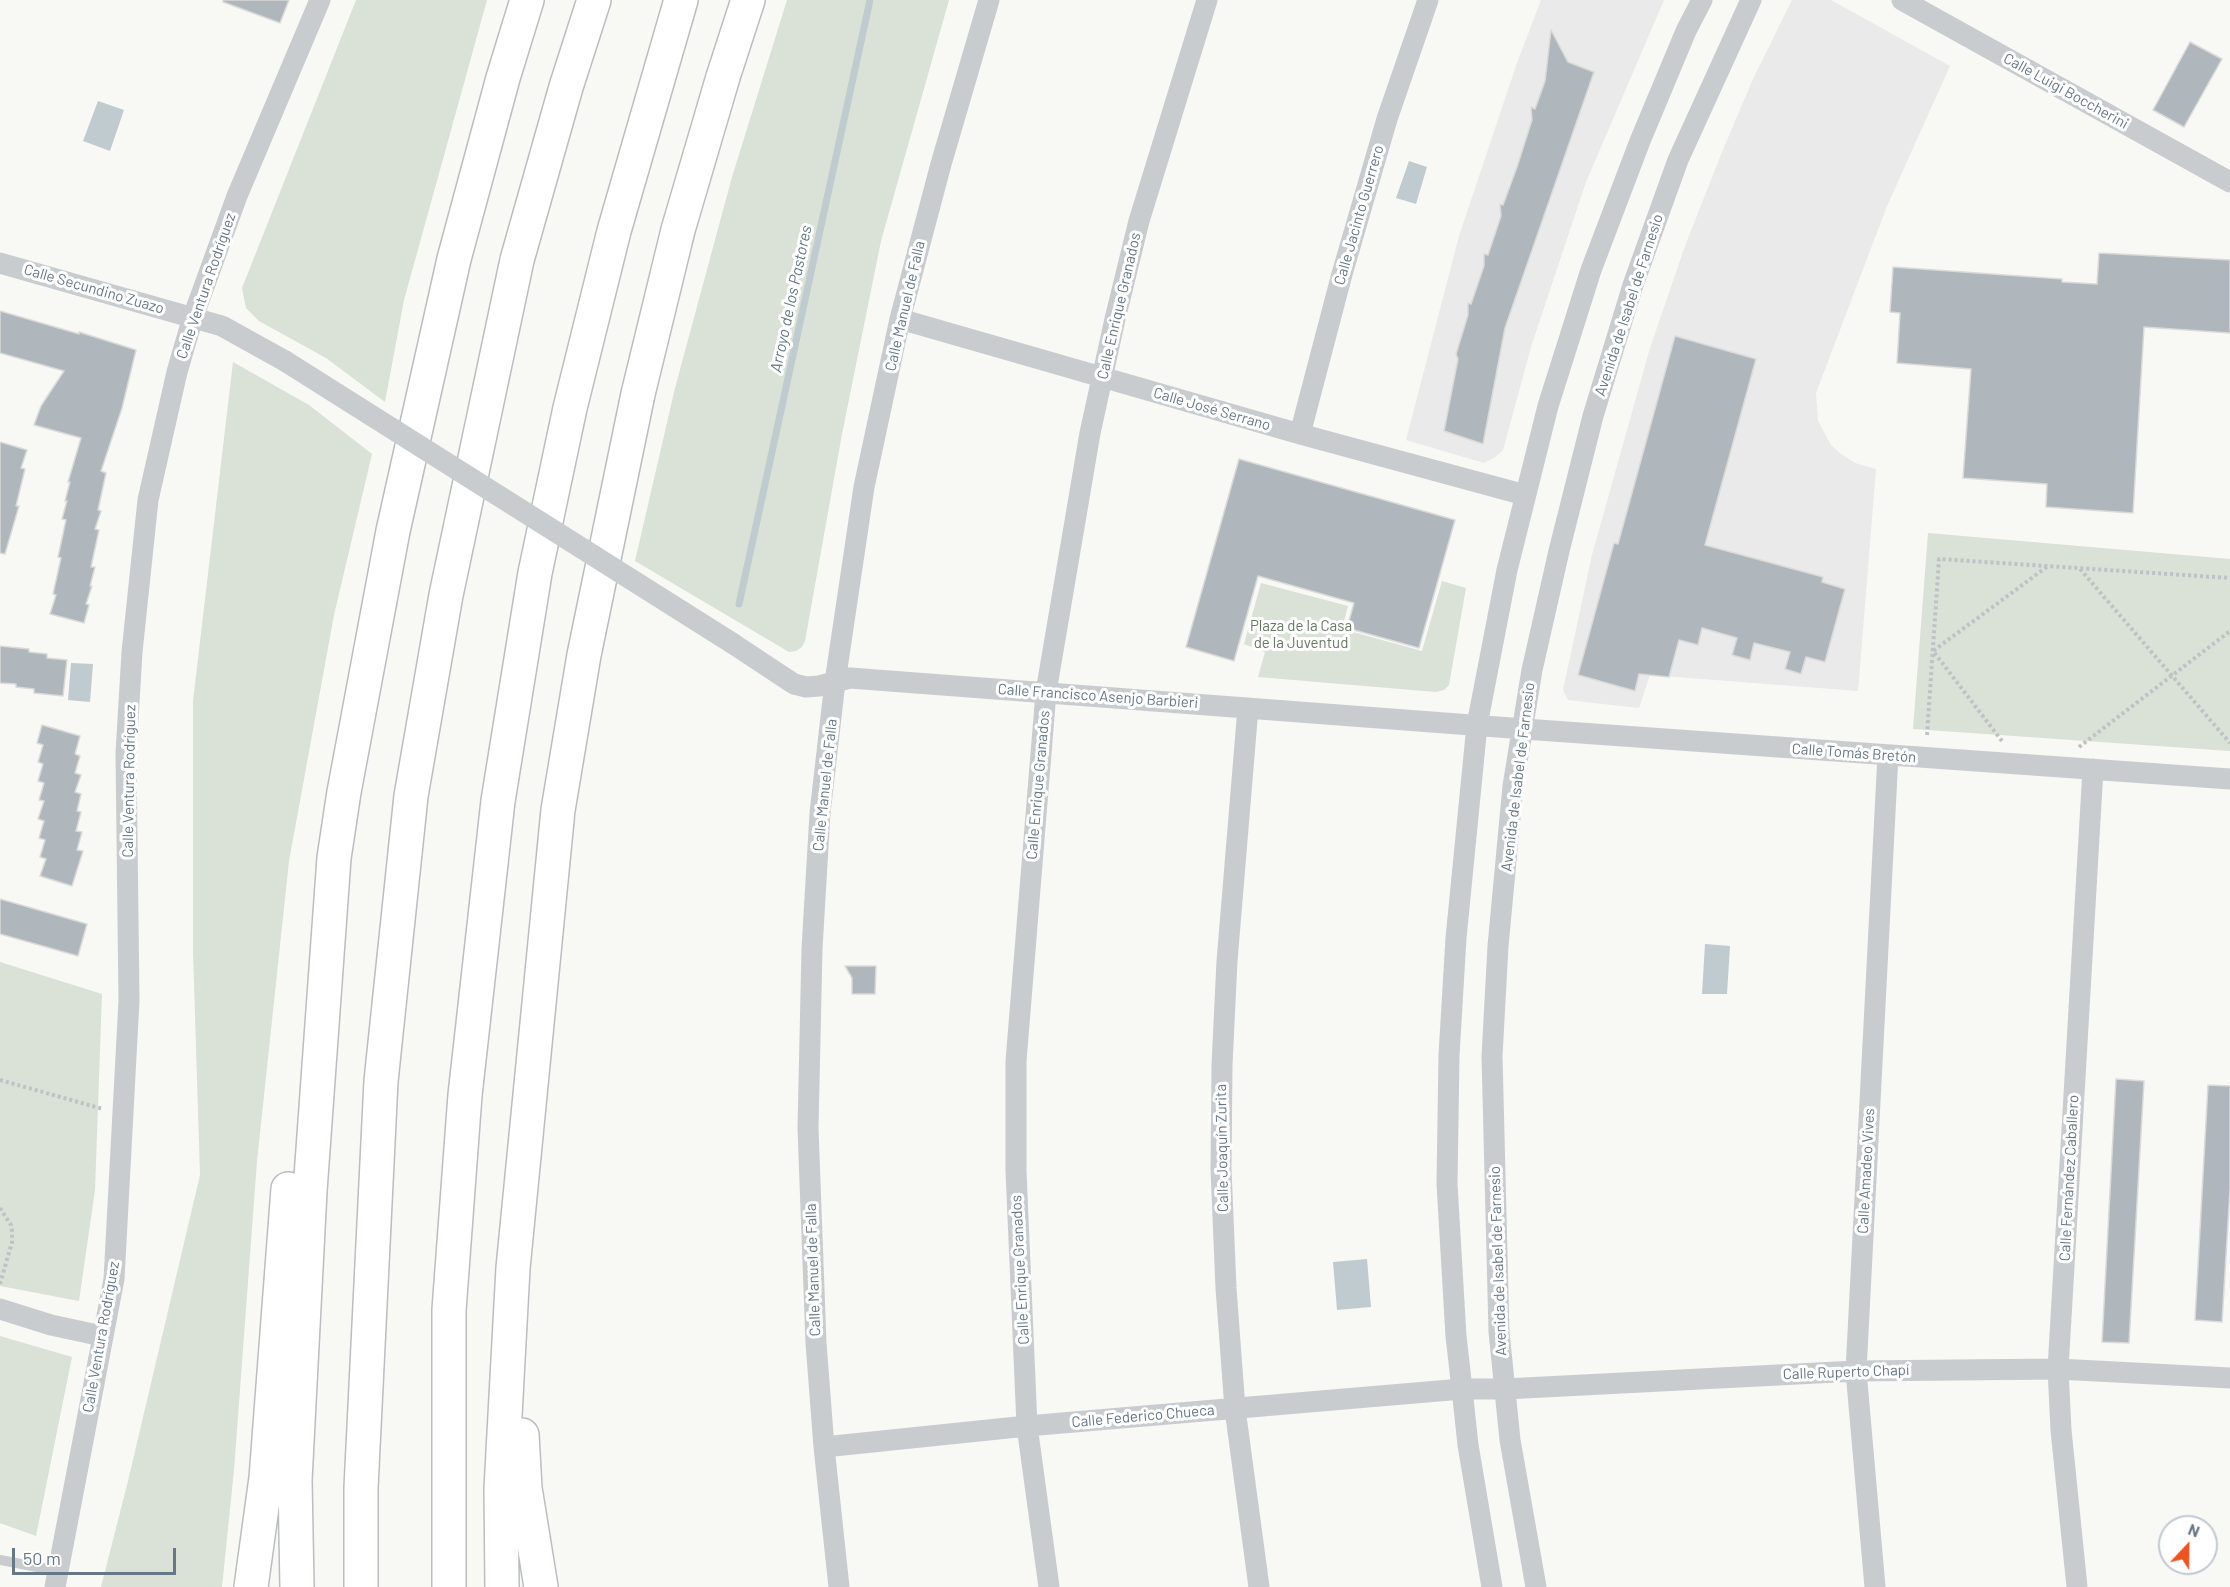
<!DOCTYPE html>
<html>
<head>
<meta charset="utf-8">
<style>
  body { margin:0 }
  #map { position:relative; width:2230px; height:1587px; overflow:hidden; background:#f8f8f5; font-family:Barlow,sans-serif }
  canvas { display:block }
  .north { position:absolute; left:2158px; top:1515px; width:60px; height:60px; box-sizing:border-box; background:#fff; border:2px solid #c2c9cf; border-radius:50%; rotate:22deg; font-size:16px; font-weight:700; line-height:24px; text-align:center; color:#667888 }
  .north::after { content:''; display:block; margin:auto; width:21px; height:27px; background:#ec5321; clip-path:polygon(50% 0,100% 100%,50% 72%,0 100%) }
  .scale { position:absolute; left:12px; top:1548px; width:164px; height:27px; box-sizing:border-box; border:3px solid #667888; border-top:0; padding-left:8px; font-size:18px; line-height:21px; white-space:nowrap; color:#667888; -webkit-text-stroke:4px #fff; paint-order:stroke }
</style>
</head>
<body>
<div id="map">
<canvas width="2230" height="1587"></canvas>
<div class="north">N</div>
<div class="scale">50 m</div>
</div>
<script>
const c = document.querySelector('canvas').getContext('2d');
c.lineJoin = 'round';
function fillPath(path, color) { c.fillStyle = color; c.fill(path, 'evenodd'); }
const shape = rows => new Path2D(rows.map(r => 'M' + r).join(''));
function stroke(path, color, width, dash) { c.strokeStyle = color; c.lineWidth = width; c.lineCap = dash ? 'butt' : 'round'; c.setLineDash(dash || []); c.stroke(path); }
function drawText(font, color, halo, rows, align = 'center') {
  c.font = font + ' Barlow,sans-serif'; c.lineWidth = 6; c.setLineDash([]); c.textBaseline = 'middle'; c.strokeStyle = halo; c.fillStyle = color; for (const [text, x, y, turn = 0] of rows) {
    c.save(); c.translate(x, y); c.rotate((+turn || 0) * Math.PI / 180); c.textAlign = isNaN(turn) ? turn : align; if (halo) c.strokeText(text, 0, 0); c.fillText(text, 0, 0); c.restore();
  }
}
fillPath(shape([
  [1541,0,1664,0,1586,182,1531,347,1503,450,1494,458,1484,463,1406,440,1459,236,1517,63],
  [1792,0,1831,0,1950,66,1887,206,1816,393,1818,421,1831,445,1841,454,1855,463,1876,469,1858,691,1650,675,1639,708,1568,700,1563,690,1592,555,1650,348,1685,246,1722,152,1753,79]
]), '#e9eae9');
fillPath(shape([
  [356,0,487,0,404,300,385,402,326,358,259,321,246,308,242,288],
  [787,0,949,0,881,241,842,434,805,641,802,647,796,651,789,652,635,561,675,388,732,177],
  [233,362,309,405,372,454,334,615,289,861,257,1161,234,1470,222,1587,101,1587,128,1481,200,1175,193,952,193,701],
  [1928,533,2230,559,2230,751,1913,729],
  [1442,581,1466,588,1449,685,1444,690,1436,692,1258,677,1265,652,1244,644,1261,583,1348,606,1342,629,1422,651],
  [0,962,102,994,95,1190,79,1301,0,1286],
  [0,1336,72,1357,36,1536,0,1523]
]), '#dae1d6');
fillPath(shape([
  [98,101,124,110,110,151,83,141],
  [1409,161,1427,167,1416,204,1396,198],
  [71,663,93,664,90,702,68,700],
  [1705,944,1730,946,1727,994,1702,994],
  [1367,1259,1371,1307,1337,1310,1333,1262]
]), '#c0cbcf');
stroke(shape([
  [739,604,870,0]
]), '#c0cbcf', 7);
const building = shape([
  [223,0,289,0,280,23,223,2,223,0],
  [1551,30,1568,62,1594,72,1505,328,1483,444,1444,431,1458,359,1456,354,1468,315,1468,303,1471,304,1484,266,1484,254,1488,255,1501,216,1500,204,1503,205,1517,167,1532,120,1531,107,1535,109,1545,81,1551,30],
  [2190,42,2222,59,2184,127,2153,110,2190,42],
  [2099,253,2230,260,2230,333,2144,327,2133,513,2046,507,2047,484,1963,478,1971,369,1897,363,1900,313,1890,312,1893,267,2062,279,2062,282,2097,284,2099,253],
  [0,311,79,334,79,332,136,350,122,408,101,471,106,473,98,510,101,511,95,529,99,530,91,567,95,567,90,586,92,586,86,604,89,605,84,623,50,614,56,595,53,594,61,558,58,557,66,520,62,519,67,501,65,501,70,482,68,482,81,438,34,425,41,406,64,371,0,353,0,311],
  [1675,336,1756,359,1705,545,1823,577,1822,582,1845,589,1825,662,1806,657,1801,674,1785,669,1790,652,1754,643,1750,660,1732,655,1737,638,1702,628,1698,645,1679,640,1669,677,1639,674,1635,691,1578,675,1614,543,1618,544,1675,336],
  [0,442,27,450,21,468,25,469,16,506,19,506,5,554,0,553,0,442],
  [1239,459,1455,520,1419,648,1347,628,1354,603,1258,576,1234,661,1186,647,1239,459],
  [0,646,29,649,29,652,47,654,47,658,67,660,63,696,34,693,34,689,16,687,16,684,0,683,0,646],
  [42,725,80,736,75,754,80,756,75,773,81,775,75,792,81,794,77,811,81,812,76,831,82,832,77,850,83,851,72,886,40,876,46,859,40,857,45,840,39,838,44,821,38,819,44,801,39,800,44,783,38,781,43,764,38,762,43,745,37,743,42,725],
  [0,899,87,924,78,956,0,934,0,899],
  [845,966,876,966,875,994,852,994,852,978,845,966],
  [2116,1079,2144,1081,2129,1343,2102,1342,2116,1079],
  [2208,1085,2230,1086,2230,1189,2222,1322,2195,1320,2208,1085]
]);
fillPath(building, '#afb7bd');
stroke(building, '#dadad8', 1.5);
const highway = shape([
  [522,1435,525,1488,541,1587],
  [251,1587,266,1478,288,1189],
  [297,1587,295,1480,310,1191,334,858,344,792,393,531,454,259,503,78,527,0],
  [361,1587,361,1488,381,1081,411,796,446,595,517,260,566,87,594,0],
  [449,1587,449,1310,465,1095,498,801,535,573,570,408,614,231,681,0],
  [502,1587,501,1489,513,1268,558,810,584,655,638,394,678,230,723,77,748,0]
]);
stroke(highway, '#babec1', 36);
stroke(shape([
  [2080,569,2230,743],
  [1927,735,1939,559,2230,578],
  [2002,741,1933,651,2048,566],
  [2079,747,2230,631],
  [0,1080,103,1109],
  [0,1208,11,1225,12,1231,12,1242,0,1284]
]), '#bfc2c4', 4, [3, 3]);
stroke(shape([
  [0,1560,58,1571]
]), '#c8cccf', 10);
stroke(shape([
  [1902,0,2230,182],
  [0,263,222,326,285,361],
  [900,319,1300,434,1525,495],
  [1300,434,1342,274,1387,119,1428,0],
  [732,643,794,684,806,687,819,686,850,678,1524,729,2230,779],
  [1248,708,1227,961,1222,1065,1221,1169,1226,1288,1235,1409,1259,1587],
  [0,1309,51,1325,102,1336],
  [824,1447,1027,1426,1462,1389,1505,1389,1856,1371,2058,1369,2230,1378],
  [55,1587,114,1279,129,1001,126,753,132,652,148,500,177,372,193,317,237,196,320,0],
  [839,1587,824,1447,816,1343,808,1128,812,949,820,813,835,682,864,487,900,319,941,164,989,0],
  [1049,1587,1027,1426,1016,1171,1016,1061,1046,692,1090,433,1115,319,1139,221,1207,0],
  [1492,1587,1468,1445,1462,1389,1456,1336,1447,1184,1449,1055,1456,938,1477,725,1507,570,1548,406,1567,346,1591,270,1640,141,1686,31,1702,0],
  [1536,1587,1510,1440,1499,1332,1492,1056,1498,946,1513,786,1532,670,1559,551,1593,416,1633,285,1678,160,1751,0],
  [1875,1587,1856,1371,1888,755],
  [2077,1587,2061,1430,2058,1369,2093,769]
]), '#c8cccf', 21);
stroke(highway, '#fff', 33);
stroke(shape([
  [285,361,732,643]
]), '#c8cccf', 21);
drawText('15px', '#667888', '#fff', [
  ["Calle Luigi Boccherini",2066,91,29],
  ["Calle Jacinto Guerrero",1359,215,-74],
  ["Calle Ventura Rodríguez",206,286,-71],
  ["Calle Secundino Zuazo",94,289,16],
  ["Avenida de Isabel de Farnesio",1629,305,-72],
  ["Calle Manuel de Falla",905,306,-77],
  ["Calle Enrique Granados",1119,306,-77],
  ["Calle José Serrano",1212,409,16],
  ["Calle Francisco Asenjo Barbieri",1098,696,4],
  ["Calle Tomás Bretón",1854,753,4],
  ["Avenida de Isabel de Farnesio",1518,777,-83],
  ["Calle Ventura Rodríguez",129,781,-89],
  ["Calle Manuel de Falla",825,785,-84],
  ["Calle Enrique Granados",1038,785,-85],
  ["Calle Joaquín Zurita",1222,1148,-91],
  ["Calle Amadeo Vives",1866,1171,-87],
  ["Calle Fernández Caballero",2069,1178,-87],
  ["Avenida de Isabel de Farnesio",1498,1261,-92],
  ["Calle Manuel de Falla",813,1270,-92],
  ["Calle Enrique Granados",1020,1270,-93],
  ["Calle Ventura Rodríguez",101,1337,-80],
  ["Calle Ruperto Chapí",1846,1372,-2],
  ["Calle Federico Chueca",1143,1416,-5]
]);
drawText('15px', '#667a61', '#fff', [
  ["Plaza de la Casa",1301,626],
  ["de la Juventud",1301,643]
]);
drawText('italic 16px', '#627a83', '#fff', [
  ["Arroyo de los Pastores",791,299,-78]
]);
</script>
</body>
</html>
